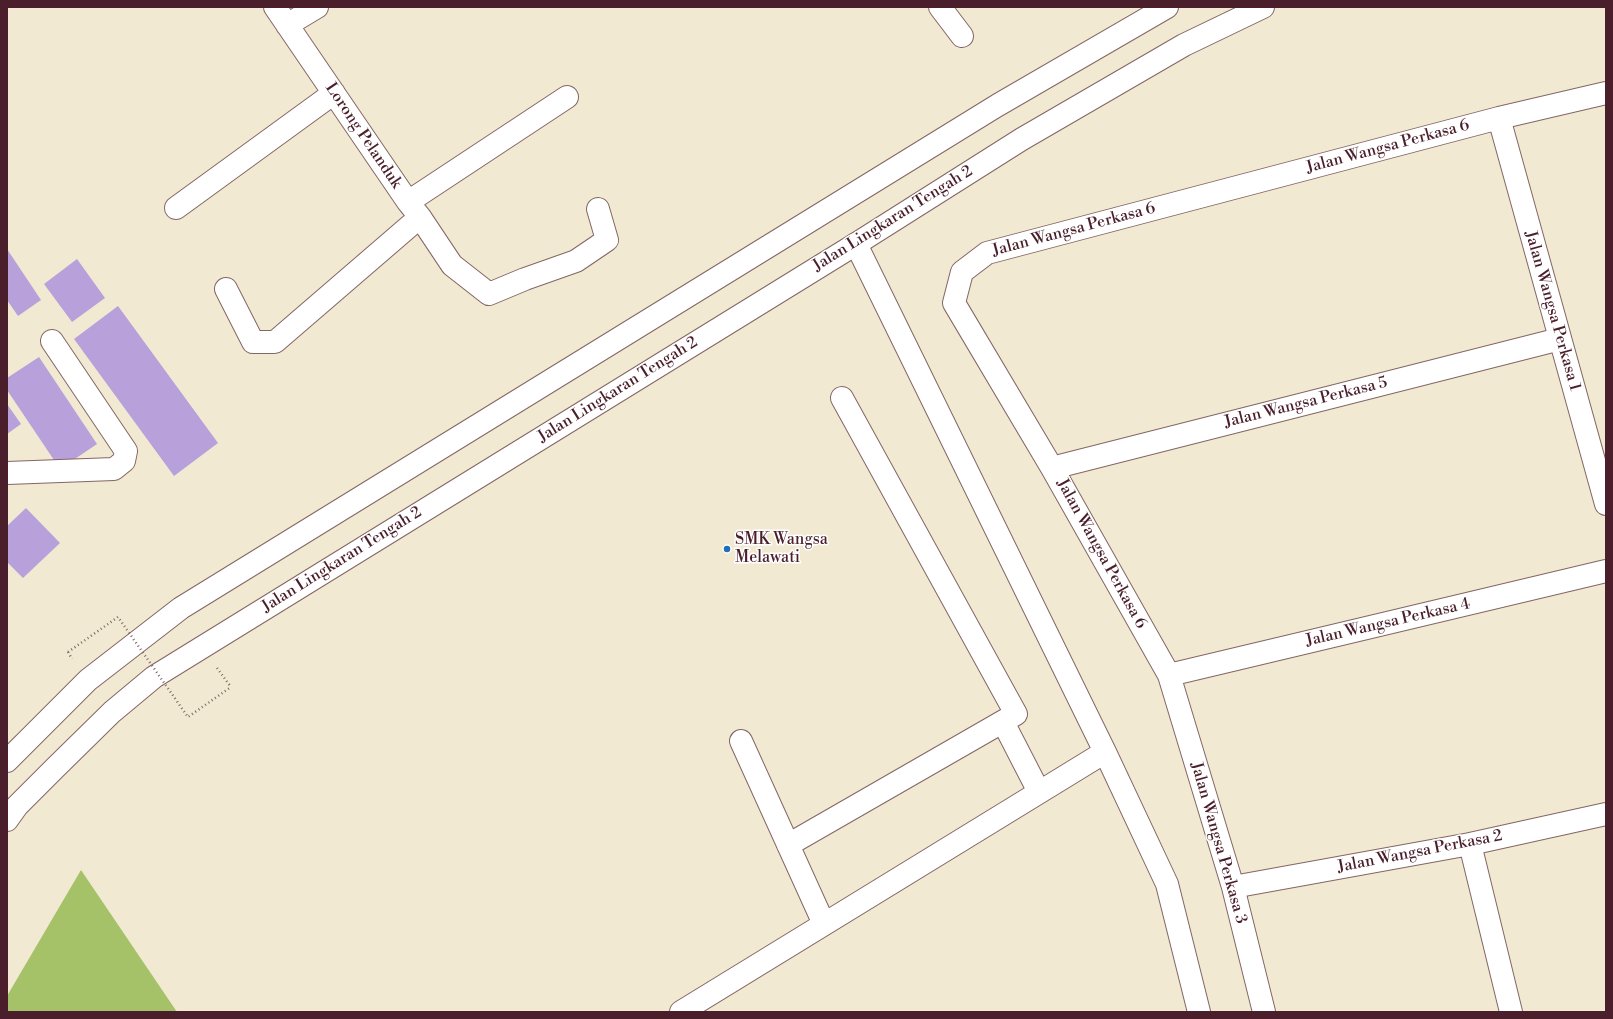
<!DOCTYPE html>
<html>
<head>
<meta charset="utf-8">
<style>
  body { margin:0 }
  #map { position:relative; width:1613px; height:1019px; overflow:hidden; background:#f1e9d1; font-family:"Libre Bodoni",serif }
  canvas { display:block }
  .frame { position:absolute; inset:0; border:8px solid #4a1f2b; pointer-events:none }
</style>
</head>
<body>
<div id="map">
<canvas width="1613" height="1019"></canvas>
<div class="frame"></div>
</div>
<script>
const c = document.querySelector('canvas').getContext('2d');
c.lineJoin = 'round';
function fillPath(path, color) { c.fillStyle = color; c.fill(path, 'evenodd'); }
const shape = rows => new Path2D(rows.map(r => 'M' + r).join(''));
function stroke(path, color, width, dash) { c.strokeStyle = color; c.lineWidth = width; c.lineCap = dash ? 'butt' : 'round'; c.setLineDash(dash || []); c.stroke(path); }
function drawText(font, color, halo, rows, align = 'center') {
  c.font = font + ' "Libre Bodoni",serif'; c.lineWidth = 3; c.setLineDash([]); c.textBaseline = 'middle'; c.strokeStyle = halo; c.fillStyle = color; for (const [text, x, y, turn = 0] of rows) {
    c.save(); c.translate(x, y); c.rotate((+turn || 0) * Math.PI / 180); c.textAlign = isNaN(turn) ? turn : align; if (halo) c.strokeText(text, 0, 0); c.fillText(text, 0, 0); c.restore();
  }
}
fillPath(shape([
  [81,870,177,1012,7,1012,7,996]
]), '#a5c269');
fillPath(shape([
  [7,249,41,300,18,316,7,300],
  [77,259,105,298,72,322,44,284],
  [118,306,218,443,174,476,74,339],
  [39,357,97,444,60,469,7,390,7,378],
  [7,404,21,424,7,434],
  [26,508,60,543,23,578,7,562,7,526]
]), '#b8a0db');
const minor = shape([
  [275,7,408,202,420,217,452,265,489,294,525,279,576,261,607,240,598,209],
  [940,7,962,36],
  [287,25,317,7],
  [1499,118,1606,504],
  [408,202,567,97],
  [176,208,334,93],
  [856,244,1105,752,1167,884,1199,1012],
  [226,289,253,342,275,342,420,217],
  [1052,468,1560,339],
  [7,473,114,469,124,461,126,451,52,341],
  [1169,675,1606,571],
  [1003,722,1039,792],
  [741,741,824,924],
  [1470,844,1511,1012],
  [788,845,1016,714,842,398],
  [1233,887,1470,844,1606,814],
  [681,1012,1105,752],
  [1264,1012,1233,887,1169,675,1052,468,954,303,962,272,987,253,1499,118,1606,93]
]);
const highway = shape([
  [7,761,88,680,181,608,998,105,1167,7],
  [7,820,17,806,56,767,112,712,154,677,856,244,1022,139,1184,45,1263,7]
]);
stroke(minor, '#846665', 24);
stroke(highway, '#846665', 24);
stroke(shape([
  [68,652,72,659],
  [217,668,231,687]
]), '#846665', 2.5, [1, 3]);
stroke(minor, '#fff', 22);
stroke(highway, '#fff', 22);
stroke(shape([
  [68,652,118,617,188,717,231,687]
]), '#846665', 2.5, [1, 3]);
for (const [x, y, r, color] of [
  [727,549,4,"#1f6fb2"]
]) { const dot = new Path2D(); dot.arc(x, y, r, 0, 2 * Math.PI); c.fillStyle = color; c.fill(dot); stroke(dot, '#fff', 1.5); }
drawText('16px', '#4a1f2b', '#fff', [
  ["Lorong Pelanduk",363,136,56],
  ["Jalan Wangsa Perkasa 6",1388,147,-15],
  ["Jalan Lingkaran Tengah 2",893,219,-32],
  ["Jalan Wangsa Perkasa 6",1074,230,-15],
  ["Jalan Wangsa Perkasa 1",1552,311,74],
  ["Jalan Lingkaran Tengah 2",618,390,-32],
  ["Jalan Wangsa Perkasa 5",1306,403,-14],
  ["Jalan Wangsa Perkasa 6",1101,554,61],
  ["Jalan Lingkaran Tengah 2",342,560,-32],
  ["Jalan Wangsa Perkasa 4",1388,623,-13],
  ["Jalan Wangsa Perkasa 3",1218,843,74],
  ["Jalan Wangsa Perkasa 2",1420,852,-11]
]);
drawText('16px', '#4a1f2b', '#fff', [
  ["SMK Wangsa",735,540],
  ["Melawati",735,558]
], 'left');
</script>
</body>
</html>
